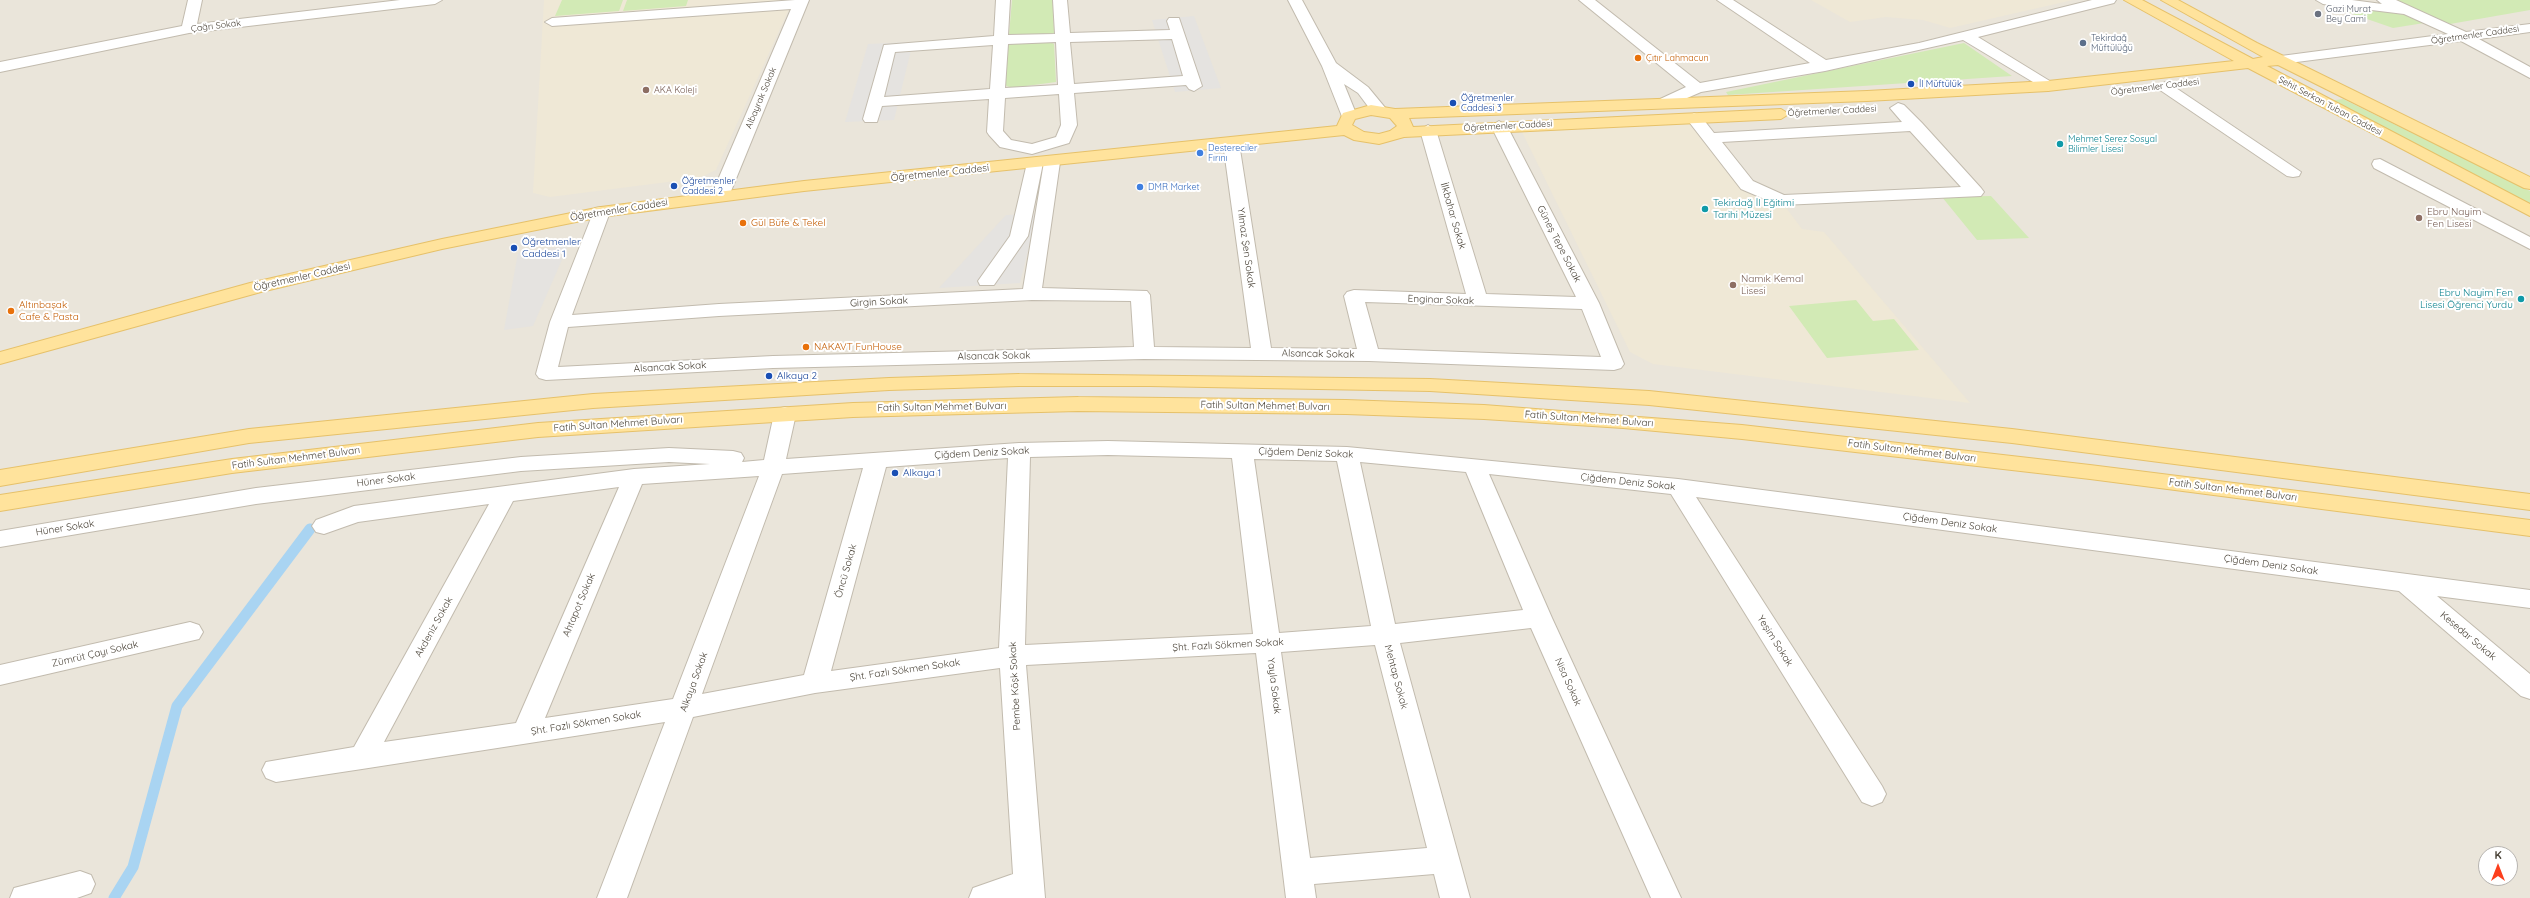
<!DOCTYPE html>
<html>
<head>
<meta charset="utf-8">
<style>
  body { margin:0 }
  #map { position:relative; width:2530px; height:898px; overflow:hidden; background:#f6f3ec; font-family:Quicksand,sans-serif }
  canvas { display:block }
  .north { position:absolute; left:2478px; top:846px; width:40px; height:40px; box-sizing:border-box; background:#fff; border:1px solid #b7b4b0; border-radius:50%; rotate:0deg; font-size:11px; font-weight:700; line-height:16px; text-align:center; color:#4b4439 }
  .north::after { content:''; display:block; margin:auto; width:14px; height:18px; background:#fc3f1d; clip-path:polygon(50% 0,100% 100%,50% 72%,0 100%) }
</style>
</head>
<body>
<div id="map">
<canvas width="2530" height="898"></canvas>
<div class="north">K</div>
</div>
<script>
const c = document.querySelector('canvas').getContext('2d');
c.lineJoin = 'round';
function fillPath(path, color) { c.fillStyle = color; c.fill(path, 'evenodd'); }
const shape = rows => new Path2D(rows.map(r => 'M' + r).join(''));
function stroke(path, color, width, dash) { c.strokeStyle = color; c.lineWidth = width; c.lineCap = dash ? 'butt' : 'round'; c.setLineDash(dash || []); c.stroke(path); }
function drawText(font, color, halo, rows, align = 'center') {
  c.font = font + ' Quicksand,sans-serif'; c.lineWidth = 4; c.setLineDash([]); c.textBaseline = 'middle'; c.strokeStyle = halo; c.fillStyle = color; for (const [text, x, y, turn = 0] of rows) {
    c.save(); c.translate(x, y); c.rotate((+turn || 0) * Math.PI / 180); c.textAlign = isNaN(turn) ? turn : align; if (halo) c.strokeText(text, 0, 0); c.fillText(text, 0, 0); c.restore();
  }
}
fillPath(shape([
  [0,0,2530,0,2530,898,0,898],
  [2486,854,2510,854,2510,878,2486,878]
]), '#eae5da');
fillPath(shape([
  [544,0,789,0,789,9,716,170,699,178,550,197,533,193],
  [1811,0,2073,0,1950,28,1923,20,1886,17,1850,22],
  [1690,122,1747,189,1784,205,1802,229,1824,232,1970,403,1653,364,1630,352,1521,130]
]), '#efe8d6');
fillPath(shape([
  [562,0,623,0,619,11,555,16],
  [627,0,688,0,686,6,623,11],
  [1012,0,1053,0,1054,33,1048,35,1009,35],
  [2395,0,2530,0,2530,10,2450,24],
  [2318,2,2406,15,2424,23,2393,28],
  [1050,42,1054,44,1056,82,1011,88,1005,85,1005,47,1011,43],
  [1964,43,2012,76,1728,95,1726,92],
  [2343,99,2530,191,2530,205,2329,101],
  [1991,196,2029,238,1977,240,1942,197],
  [1856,300,1873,321,1894,319,1919,350,1827,358,1789,306]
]), '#d2eab5');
fillPath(shape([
  [1194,16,1221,88,1175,92,1152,20],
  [913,42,894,120,845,122,868,44],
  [1037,214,1020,283,939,288,1006,215],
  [568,246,533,326,504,330,518,253]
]), '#e5e3e0');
stroke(shape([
  [114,898,133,867,177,706,310,529]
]), '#a9d4f2', 11);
const minor = shape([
  [188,0,202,0,197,24,400,0,442,0,435,4,189,33,0,72,0,62,182,26,188,0],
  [795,0,809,0,729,196,726,200,720,201,714,200,711,196,791,9,552,26,545,22,552,18,795,0],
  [996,0,1010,0,1008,35,1055,34,1053,0,1067,0,1070,33,1170,30,1167,21,1169,18,1179,18,1202,86,1194,91,1189,89,1186,85,1074,93,1077,125,1069,143,1032,154,1000,147,989,135,987,132,989,99,882,106,877,122,865,122,863,119,884,45,994,36,996,0],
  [1172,39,1183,76,1074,84,1070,42,1172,39],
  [1056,42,1058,85,1005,88,1008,44,1056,42],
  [993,45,990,89,884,97,895,52,993,45],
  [1059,94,1061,125,1056,137,1032,144,1011,140,1003,131,1005,98,1059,94],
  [1288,0,1302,0,1336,63,1368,87,1387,110,1385,113,1373,113,1358,93,1344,84,1357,116,1349,121,1343,119,1322,66,1288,0],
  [1579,0,1595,0,1700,83,1810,63,1717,0,1733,0,1826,60,1919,43,2092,0,2116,0,2114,3,1978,37,2053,83,2056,86,2048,91,1963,40,1825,71,1701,92,1664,108,1656,103,1658,100,1686,87,1579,0],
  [2316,0,2352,0,2382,4,2377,0,2396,0,2466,32,2530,24,2530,32,2479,39,2530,67,2530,78,2461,41,2281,64,2276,63,2274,60,2281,56,2448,34,2404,14,2323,4,2316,0],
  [2165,82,2170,84,2301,172,2299,176,2293,177,2287,176,2160,90,2157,87,2165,82],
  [1898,103,1904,105,1922,123,1981,188,1984,192,1981,196,1782,205,1776,204,1741,189,1686,118,1694,113,1700,115,1714,133,1902,122,1890,108,1898,103],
  [1910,131,1961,187,1784,195,1753,181,1722,142,1910,131],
  [1499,121,1507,126,1599,303,1624,364,1621,368,1614,370,1369,361,1144,359,773,368,546,380,539,378,536,374,550,322,595,208,601,207,607,208,610,212,572,315,719,304,1023,289,1044,162,1046,158,1052,157,1058,158,1060,162,1042,288,1147,291,1150,295,1154,347,1251,348,1223,143,1231,138,1239,143,1271,348,1357,349,1344,296,1347,292,1354,290,1466,294,1420,130,1428,125,1436,130,1486,294,1576,297,1491,126,1499,121],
  [1032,300,1131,301,1134,347,773,356,558,367,568,327,719,316,1032,300],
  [1365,302,1582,309,1601,357,1378,349,1365,302],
  [1035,158,1041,159,1043,163,1028,236,994,285,980,285,978,281,1010,236,1027,163,1029,159,1035,158],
  [2380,159,2530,237,2530,249,2374,168,2372,164,2374,160,2380,159],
  [785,407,793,409,796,414,786,459,1019,443,1108,441,1347,447,1678,479,2530,590,2530,608,2437,596,2530,674,2530,699,2521,696,2399,591,1696,497,1882,786,1886,794,1882,802,1872,806,1862,802,1671,494,1489,474,1552,618,1681,898,1651,898,1531,628,1400,643,1470,898,1440,898,1434,874,1314,884,1316,898,1286,898,1256,653,1026,665,1045,898,969,898,973,888,1013,874,1000,668,815,693,693,717,627,898,597,898,665,722,362,769,276,782,266,778,262,770,266,762,354,747,489,504,358,522,324,534,316,532,312,526,316,520,354,506,634,469,710,464,669,462,521,471,256,504,0,547,0,531,256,488,521,457,669,448,733,451,741,453,744,458,742,462,764,460,774,414,777,409,785,407],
  [1108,455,1232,458,1253,634,1025,645,1030,457,1108,455],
  [1008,458,999,648,831,671,886,467,1008,458],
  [1254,459,1337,461,1371,626,1279,633,1254,459],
  [1360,462,1466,472,1523,610,1395,624,1360,462],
  [863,468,804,675,702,694,782,474,863,468],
  [759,476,673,699,545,718,642,484,759,476],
  [619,487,516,723,384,742,513,501,619,487],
  [1375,645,1427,848,1310,858,1281,652,1375,645],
  [190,622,199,625,203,632,199,639,0,685,0,665,190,622],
  [80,871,91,875,95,884,91,893,77,898,10,898,14,888,80,871]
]);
const major = shape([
  [2124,0,2142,0,2253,59,2263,57,2161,0,2178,0,2257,43,2530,177,2530,189,2524,188,2278,65,2267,66,2530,204,2530,216,2248,68,2048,91,1867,101,1409,118,1413,127,1781,109,1789,114,1781,119,1404,137,1379,144,1354,140,1344,135,804,191,601,217,442,249,261,292,0,364,0,352,250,283,442,239,601,207,804,181,1337,126,1343,113,1371,105,1395,109,1867,91,2048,81,2234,61,2124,0],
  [1371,115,1390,118,1397,126,1390,131,1379,134,1364,132,1352,125,1355,119,1371,115],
  [1019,374,1430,379,1649,391,2012,429,2530,494,2530,510,2012,443,1649,405,1430,391,1150,386,1019,386,889,390,593,408,249,443,0,486,0,470,249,429,593,394,889,378,1019,374],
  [1078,397,1346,400,1484,405,1742,425,2090,465,2530,520,2530,536,2090,479,1742,439,1623,428,1484,419,1346,414,1078,411,853,417,538,437,232,473,0,511,0,495,232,459,538,423,853,403,1078,397]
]);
stroke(minor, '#c2bbae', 2);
stroke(major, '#e6c16a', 2);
fillPath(minor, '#fff');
fillPath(major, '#ffe39c');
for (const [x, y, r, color] of [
  [2318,14,4,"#6b7280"],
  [2083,43,4,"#5c6f8a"],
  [1638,58,4,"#e8710a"],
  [1911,84,4,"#1a4fb4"],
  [646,90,4,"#8d6e63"],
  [1453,103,4,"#1a4fb4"],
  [2060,144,4,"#0f9aa8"],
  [1200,153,4,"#3f7fe0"],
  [674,186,4,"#1a4fb4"],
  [1140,187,4,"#3f7fe0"],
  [1705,209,4,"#0f9aa8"],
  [2419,218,4,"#8d6e63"],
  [743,223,4,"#e8710a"],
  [514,248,4,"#1a4fb4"],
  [1733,285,4,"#8d6e63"],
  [2521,299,4,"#0f9aa8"],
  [11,311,4,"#e8710a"],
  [806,347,4,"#e8710a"],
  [769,376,4,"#1a4fb4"],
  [895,473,4,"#1a4fb4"]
]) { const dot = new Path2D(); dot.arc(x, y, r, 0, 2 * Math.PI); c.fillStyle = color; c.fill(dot); stroke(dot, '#fff', 1.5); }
drawText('9px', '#5b616d', '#fff', [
  ["Gazi Murat",2326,9],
  ["Bey Cami",2326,19]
], 'left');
drawText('9px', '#4b4439', '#fff', [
  ["Çağrı Sokak",216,26,-7],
  ["Öğretmenler Caddesi",2475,35,-8],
  ["Öğretmenler Caddesi",2155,87,-7],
  ["Albayrak Sokak",761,98,-67],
  ["Şehit Serkan Tuban Caddesi",2330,106,28],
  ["Öğretmenler Caddesi",1832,111,-3],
  ["Öğretmenler Caddesi",1508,126,-3]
]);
drawText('9px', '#4e5e75', '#fff', [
  ["Tekirdağ",2091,38],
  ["Müftülüğü",2091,48]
], 'left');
drawText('9px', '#c56008', '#fff', [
  ["Çıtır Lahmacun",1646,58]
], 'left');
drawText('9px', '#164399', '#fff', [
  ["İl Müftülük",1919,84],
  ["Öğretmenler",1461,98],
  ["Caddesi 3",1461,108],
  ["Öğretmenler",682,181],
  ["Caddesi 2",682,191]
], 'left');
drawText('9px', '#785e54', '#fff', [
  ["AKA Koleji",654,90]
], 'left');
drawText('9px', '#0d838f', '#fff', [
  ["Mehmet Serez Sosyal",2068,139],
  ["Bilimler Lisesi",2068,149]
], 'left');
drawText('9px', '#366cbe', '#fff', [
  ["Destereciler",1208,148],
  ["Fırını",1208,158],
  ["DMR Market",1148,187]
], 'left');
drawText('10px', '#4b4439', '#fff', [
  ["Öğretmenler Caddesi",940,173,-6],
  ["Öğretmenler Caddesi",619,210,-9],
  ["İlkbahar Sokak",1453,216,74],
  ["Güneş Tepe Sokak",1559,244,63],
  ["Yılmaz Şen Sokak",1246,248,82],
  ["Öğretmenler Caddesi",302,277,-13],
  ["Enginar Sokak",1441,300,2],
  ["Girgin Sokak",879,302,-3],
  ["Alsancak Sokak",1318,354,1],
  ["Alsancak Sokak",994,356,-1],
  ["Alsancak Sokak",670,367,-3],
  ["Fatih Sultan Mehmet Bulvarı",1265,406,1],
  ["Fatih Sultan Mehmet Bulvarı",942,407,-1],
  ["Fatih Sultan Mehmet Bulvarı",1589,419,4],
  ["Fatih Sultan Mehmet Bulvarı",618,424,-4],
  ["Fatih Sultan Mehmet Bulvarı",1912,451,7],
  ["Çiğdem Deniz Sokak",982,453,-3],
  ["Çiğdem Deniz Sokak",1306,453,2],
  ["Fatih Sultan Mehmet Bulvarı",296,458,-7],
  ["Hüner Sokak",386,480,-7],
  ["Çiğdem Deniz Sokak",1628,482,6],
  ["Fatih Sultan Mehmet Bulvarı",2233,490,7],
  ["Çiğdem Deniz Sokak",1950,523,8],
  ["Hüner Sokak",65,528,-9],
  ["Çiğdem Deniz Sokak",2271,565,8],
  ["Öncü Sokak",846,571,-74],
  ["Ahtapot Sokak",579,605,-67],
  ["Akdeniz Sokak",434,627,-61],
  ["Kesedar Sokak",2468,636,40],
  ["Yeşim Sokak",1775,641,58],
  ["Şht. Fazlı Sökmen Sokak",1228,645,-3],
  ["Zümrüt Çayı Sokak",95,654,-13],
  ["Şht. Fazlı Sökmen Sokak",905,670,-8],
  ["Mehtap Sokak",1396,677,75],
  ["Alkaya Sokak",694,682,-70],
  ["Nisa Sokak",1568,682,66],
  ["Pembe Köşk Sokak",1015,686,-93],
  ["Yayla Sokak",1274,686,83],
  ["Şht. Fazlı Sökmen Sokak",586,723,-9]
]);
drawText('10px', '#0d838f', '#fff', [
  ["Tekirdağ İl Eğitimi",1713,203],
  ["Tarihi Müzesi",1713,215],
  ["Ebru Nayim Fen",2513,293,"right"],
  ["Lisesi Öğrenci Yurdu",2513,305,"right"]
], 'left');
drawText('10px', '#785e54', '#fff', [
  ["Ebru Nayim",2427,212],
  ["Fen Lisesi",2427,224],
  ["Namık Kemal",1741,279],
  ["Lisesi",1741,291]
], 'left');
drawText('10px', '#c56008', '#fff', [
  ["Gül Büfe & Tekel",751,223],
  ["Altınbaşak",19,305],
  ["Cafe & Pasta",19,317],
  ["NAKAVT FunHouse",814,347]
], 'left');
drawText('10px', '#164399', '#fff', [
  ["Öğretmenler",522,242],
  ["Caddesi 1",522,254],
  ["Alkaya 2",777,376],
  ["Alkaya 1",903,473]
], 'left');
</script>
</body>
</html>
